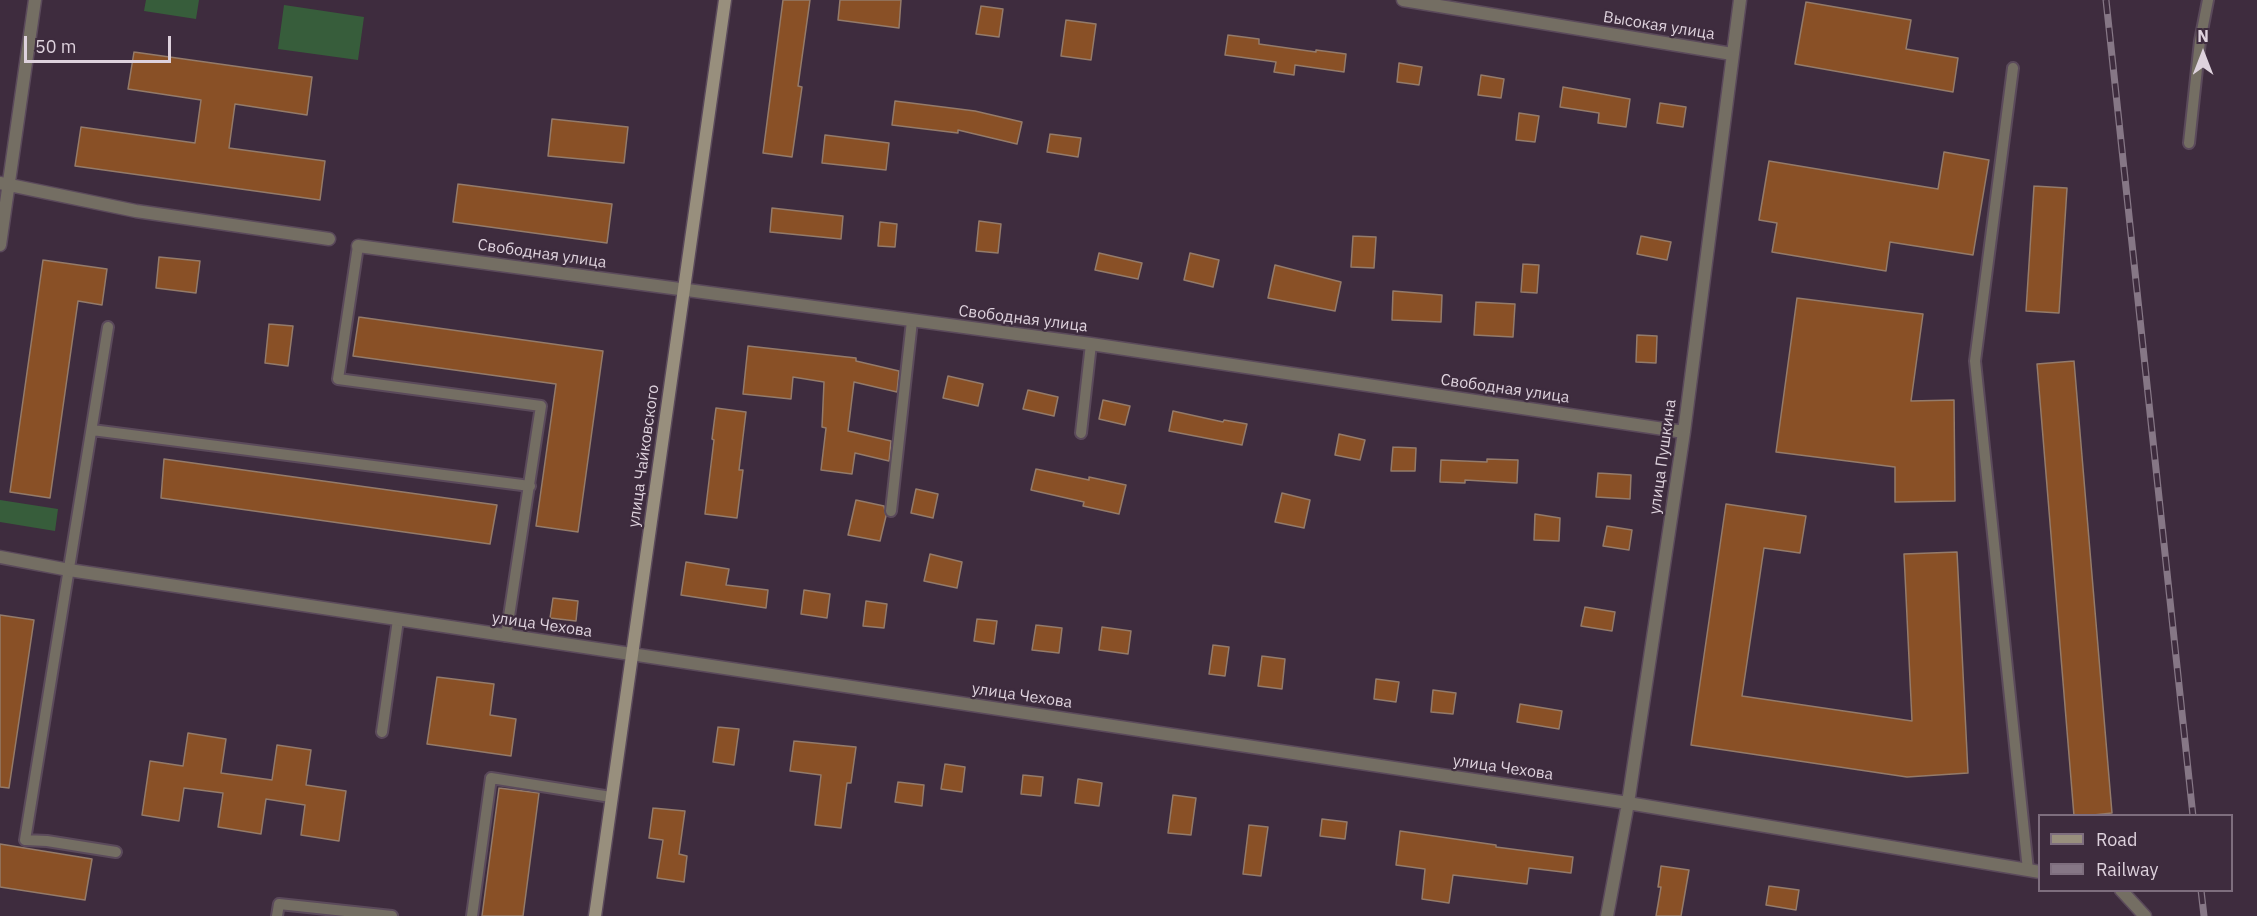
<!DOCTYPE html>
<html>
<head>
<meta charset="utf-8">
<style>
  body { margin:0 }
  #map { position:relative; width:2257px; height:916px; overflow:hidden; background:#3e2c3e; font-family:"IBM Plex Sans",sans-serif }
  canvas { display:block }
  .legend { position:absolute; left:2038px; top:814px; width:195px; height:78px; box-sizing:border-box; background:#3e2c3e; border:2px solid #7e6e7e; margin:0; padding:8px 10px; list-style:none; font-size:18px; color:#ded2dd }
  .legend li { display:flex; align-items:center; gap:12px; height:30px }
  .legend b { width:30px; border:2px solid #7e6e7e }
  .north { position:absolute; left:2173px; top:24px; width:60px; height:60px; -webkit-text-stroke:4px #3e2c3e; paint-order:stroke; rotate:0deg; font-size:16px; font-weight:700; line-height:24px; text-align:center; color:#ded2dd }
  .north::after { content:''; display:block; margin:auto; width:21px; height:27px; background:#ded2dd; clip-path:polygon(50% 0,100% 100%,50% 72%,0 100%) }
  .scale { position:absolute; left:24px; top:36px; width:147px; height:27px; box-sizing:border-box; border:3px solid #ded2dd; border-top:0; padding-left:8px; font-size:18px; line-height:21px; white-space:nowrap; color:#ded2dd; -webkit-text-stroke:4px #3e2c3e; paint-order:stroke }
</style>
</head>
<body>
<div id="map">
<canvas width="2257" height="916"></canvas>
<ul class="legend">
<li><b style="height:8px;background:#988f7d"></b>Road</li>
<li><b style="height:8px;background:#867786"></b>Railway</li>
</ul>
<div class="north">N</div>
<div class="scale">50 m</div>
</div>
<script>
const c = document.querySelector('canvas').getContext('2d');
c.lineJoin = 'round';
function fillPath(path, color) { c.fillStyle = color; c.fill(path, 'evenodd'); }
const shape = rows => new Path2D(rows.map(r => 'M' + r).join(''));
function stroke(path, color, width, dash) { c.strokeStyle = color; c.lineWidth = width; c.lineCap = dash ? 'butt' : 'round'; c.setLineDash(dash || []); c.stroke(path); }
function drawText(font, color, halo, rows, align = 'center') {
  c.font = font + ' "IBM Plex Sans",sans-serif'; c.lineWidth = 4.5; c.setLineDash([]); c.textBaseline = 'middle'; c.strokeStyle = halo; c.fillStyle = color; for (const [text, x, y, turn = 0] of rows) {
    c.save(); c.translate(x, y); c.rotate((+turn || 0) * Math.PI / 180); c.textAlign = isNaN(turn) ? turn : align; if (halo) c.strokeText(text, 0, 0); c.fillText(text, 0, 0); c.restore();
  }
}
fillPath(shape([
  [146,0,199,0,196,19,144,11],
  [284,5,364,17,358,60,278,49],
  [0,500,58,509,55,531,0,522]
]), '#375d3b');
const building = shape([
  [783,0,810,0,798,86,802,87,792,157,763,153,783,0],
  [840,0,901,0,899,28,838,20,840,0],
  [1806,2,1911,20,1906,49,1958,58,1953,92,1795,64,1806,2],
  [981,6,1003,9,999,37,976,34,981,6],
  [1066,20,1096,24,1091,60,1061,56,1066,20],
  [1228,35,1259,39,1259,44,1316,52,1316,50,1346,54,1344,72,1295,65,1294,75,1274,72,1276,62,1225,55,1228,35],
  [134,52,312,77,307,115,235,104,229,148,325,161,320,200,75,166,81,127,195,143,201,100,128,89,134,52],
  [1399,63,1422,67,1419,85,1397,82,1399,63],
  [1481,75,1504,79,1501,98,1478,95,1481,75],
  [1563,87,1630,99,1626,127,1598,123,1599,113,1560,107,1563,87],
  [895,101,975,111,1022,122,1017,144,958,130,958,133,892,125,895,101],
  [1660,103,1686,107,1683,127,1657,123,1660,103],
  [1519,113,1539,116,1535,142,1516,140,1519,113],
  [552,119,628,127,624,163,548,156,552,119],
  [1050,134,1081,138,1078,157,1047,152,1050,134],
  [825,135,889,143,886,170,822,163,825,135],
  [1944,152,1989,160,1973,255,1890,242,1886,271,1772,252,1777,223,1759,220,1769,161,1938,189,1944,152],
  [458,184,612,204,607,243,453,222,458,184],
  [2034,186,2067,188,2059,313,2026,311,2034,186],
  [772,208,843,216,841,239,770,232,772,208],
  [979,221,1001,224,998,253,976,251,979,221],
  [880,222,897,224,895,247,878,246,880,222],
  [1353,236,1376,237,1374,268,1351,267,1353,236],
  [1641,236,1671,242,1667,260,1637,254,1641,236],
  [1099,253,1142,263,1138,279,1095,270,1099,253],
  [1190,253,1219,260,1213,287,1184,280,1190,253],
  [159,257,200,261,196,293,156,288,159,257],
  [43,260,107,269,102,305,78,301,50,498,10,492,43,260],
  [1523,264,1539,265,1537,293,1521,292,1523,264],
  [1275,265,1341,282,1335,311,1268,298,1275,265],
  [1393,291,1442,295,1441,322,1392,320,1393,291],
  [1797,298,1923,314,1911,401,1954,400,1955,501,1895,502,1895,467,1776,452,1797,298],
  [1476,302,1515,304,1513,337,1474,335,1476,302],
  [359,317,603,351,578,532,536,526,556,384,353,356,359,317],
  [269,324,293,326,288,366,265,363,269,324],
  [1637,335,1657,336,1656,363,1636,362,1637,335],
  [748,346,856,358,856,361,899,371,897,392,854,382,848,431,891,441,889,461,855,453,852,474,821,470,826,428,822,427,824,382,793,377,791,399,743,394,748,346],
  [2074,361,2112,813,2084,816,2074,816,2037,364,2074,361],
  [948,376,983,384,978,406,943,398,948,376],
  [1028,390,1058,397,1054,416,1023,409,1028,390],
  [1103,400,1130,406,1125,425,1099,419,1103,400],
  [716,408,746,412,739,470,743,470,737,518,705,514,714,440,712,439,716,408],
  [1173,411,1223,422,1224,420,1247,424,1242,445,1169,431,1173,411],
  [1339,434,1365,440,1360,460,1335,455,1339,434],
  [1393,447,1416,448,1415,471,1391,471,1393,447],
  [164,459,497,505,490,544,161,498,164,459],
  [1487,459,1518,460,1517,483,1465,480,1465,483,1440,482,1441,460,1487,462,1487,459],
  [1036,469,1089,480,1089,477,1126,485,1119,514,1083,506,1084,502,1031,490,1036,469],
  [1598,473,1631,475,1630,499,1596,497,1598,473],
  [916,489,938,494,933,518,911,513,916,489],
  [1282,493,1310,500,1304,528,1275,522,1282,493],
  [856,500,884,506,886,516,880,541,848,535,856,500],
  [1726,504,1806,516,1800,553,1764,548,1742,696,1912,721,1904,554,1957,552,1968,773,1907,777,1691,745,1726,504],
  [1535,514,1560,518,1559,541,1534,540,1535,514],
  [1607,526,1632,530,1629,550,1603,546,1607,526],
  [930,554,962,562,957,588,924,581,930,554],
  [686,562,729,569,726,585,768,590,766,608,681,595,686,562],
  [804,590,830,594,827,618,801,614,804,590],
  [553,598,578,601,576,621,550,618,553,598],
  [866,601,887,604,884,628,863,626,866,601],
  [1585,607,1615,612,1612,631,1581,626,1585,607],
  [0,615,34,620,9,788,0,787,0,615],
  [977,619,997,621,994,644,974,641,977,619],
  [1036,625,1062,628,1059,653,1032,650,1036,625],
  [1102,627,1131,631,1128,654,1099,650,1102,627],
  [1213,645,1229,647,1225,676,1209,674,1213,645],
  [1262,656,1285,659,1282,689,1258,686,1262,656],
  [437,677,494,684,490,715,516,719,511,756,427,744,437,677],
  [1376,679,1399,682,1396,702,1374,699,1376,679],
  [1433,690,1456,693,1453,714,1431,712,1433,690],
  [1520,704,1562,711,1559,729,1517,722,1520,704],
  [718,727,739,729,734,765,713,762,718,727],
  [188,733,226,739,221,773,272,780,277,745,311,750,306,785,346,791,339,841,301,835,305,805,266,799,261,834,218,827,223,793,184,788,179,821,142,815,150,761,183,766,188,733],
  [794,741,856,747,851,783,847,783,841,828,815,825,821,775,790,771,794,741],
  [945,764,965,767,962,792,941,789,945,764],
  [1023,775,1043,777,1041,796,1021,794,1023,775],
  [1078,779,1102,783,1099,806,1075,803,1078,779],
  [898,782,924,785,922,806,895,802,898,782],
  [499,788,539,793,523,916,482,916,499,788],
  [1173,795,1196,798,1191,835,1168,833,1173,795],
  [653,808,685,811,679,854,687,856,684,882,657,878,663,840,649,838,653,808],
  [1322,819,1347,822,1345,839,1320,836,1322,819],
  [1249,825,1268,827,1261,876,1243,874,1249,825],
  [1400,831,1496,845,1496,847,1573,857,1571,873,1529,868,1527,884,1453,875,1449,903,1422,899,1425,869,1396,865,1400,831],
  [0,844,92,859,85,900,0,887,0,844],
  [1661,866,1689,870,1681,916,1656,916,1661,887,1658,887,1661,866],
  [1769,886,1799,890,1796,910,1766,905,1769,886]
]);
fillPath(building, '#895026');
stroke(building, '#947b6a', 1.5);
const lane = shape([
  [2013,68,1975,361,2028,870],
  [2189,143,2200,41,2208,0],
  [358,246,338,379,541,406,506,636],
  [108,327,25,840,47,841,116,852],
  [92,430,530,486],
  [1081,433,1091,344],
  [891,511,912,321],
  [382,732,398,620],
  [277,916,279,904,392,916],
  [472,916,491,778,611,797]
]);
const street = shape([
  [1403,0,1732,54],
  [0,183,136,211,329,239],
  [0,245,35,0],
  [358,246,1091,344,1684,432],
  [0,557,69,570,1628,803,2040,872],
  [2121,890,2145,916],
  [1607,916,1628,803,1684,432,1740,0]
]);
const secondary = shape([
  [595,916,725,0]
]);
stroke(lane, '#5b4a5b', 14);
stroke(street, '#5b4a5b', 15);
stroke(secondary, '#5b4a5b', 15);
stroke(lane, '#746e63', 10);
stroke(street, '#746e63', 12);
stroke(secondary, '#988f7d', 12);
const rail = shape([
  [2106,0,2193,816],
  [2201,890,2204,916]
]);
stroke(rail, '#867786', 7);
stroke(rail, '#3e2c3e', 4.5, [14]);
drawText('16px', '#ded2dd', '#3e2c3e', [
  ["Высокая улица",1659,26,9],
  ["Свободная улица",542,254,8],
  ["Свободная улица",1023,319,7],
  ["Свободная улица",1505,389,8],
  ["улица Чайковского",644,456,-82],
  ["улица Пушкина",1663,457,-82],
  ["улица Чехова",542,625,8],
  ["улица Чехова",1022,696,8],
  ["улица Чехова",1503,768,8]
]);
</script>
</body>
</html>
